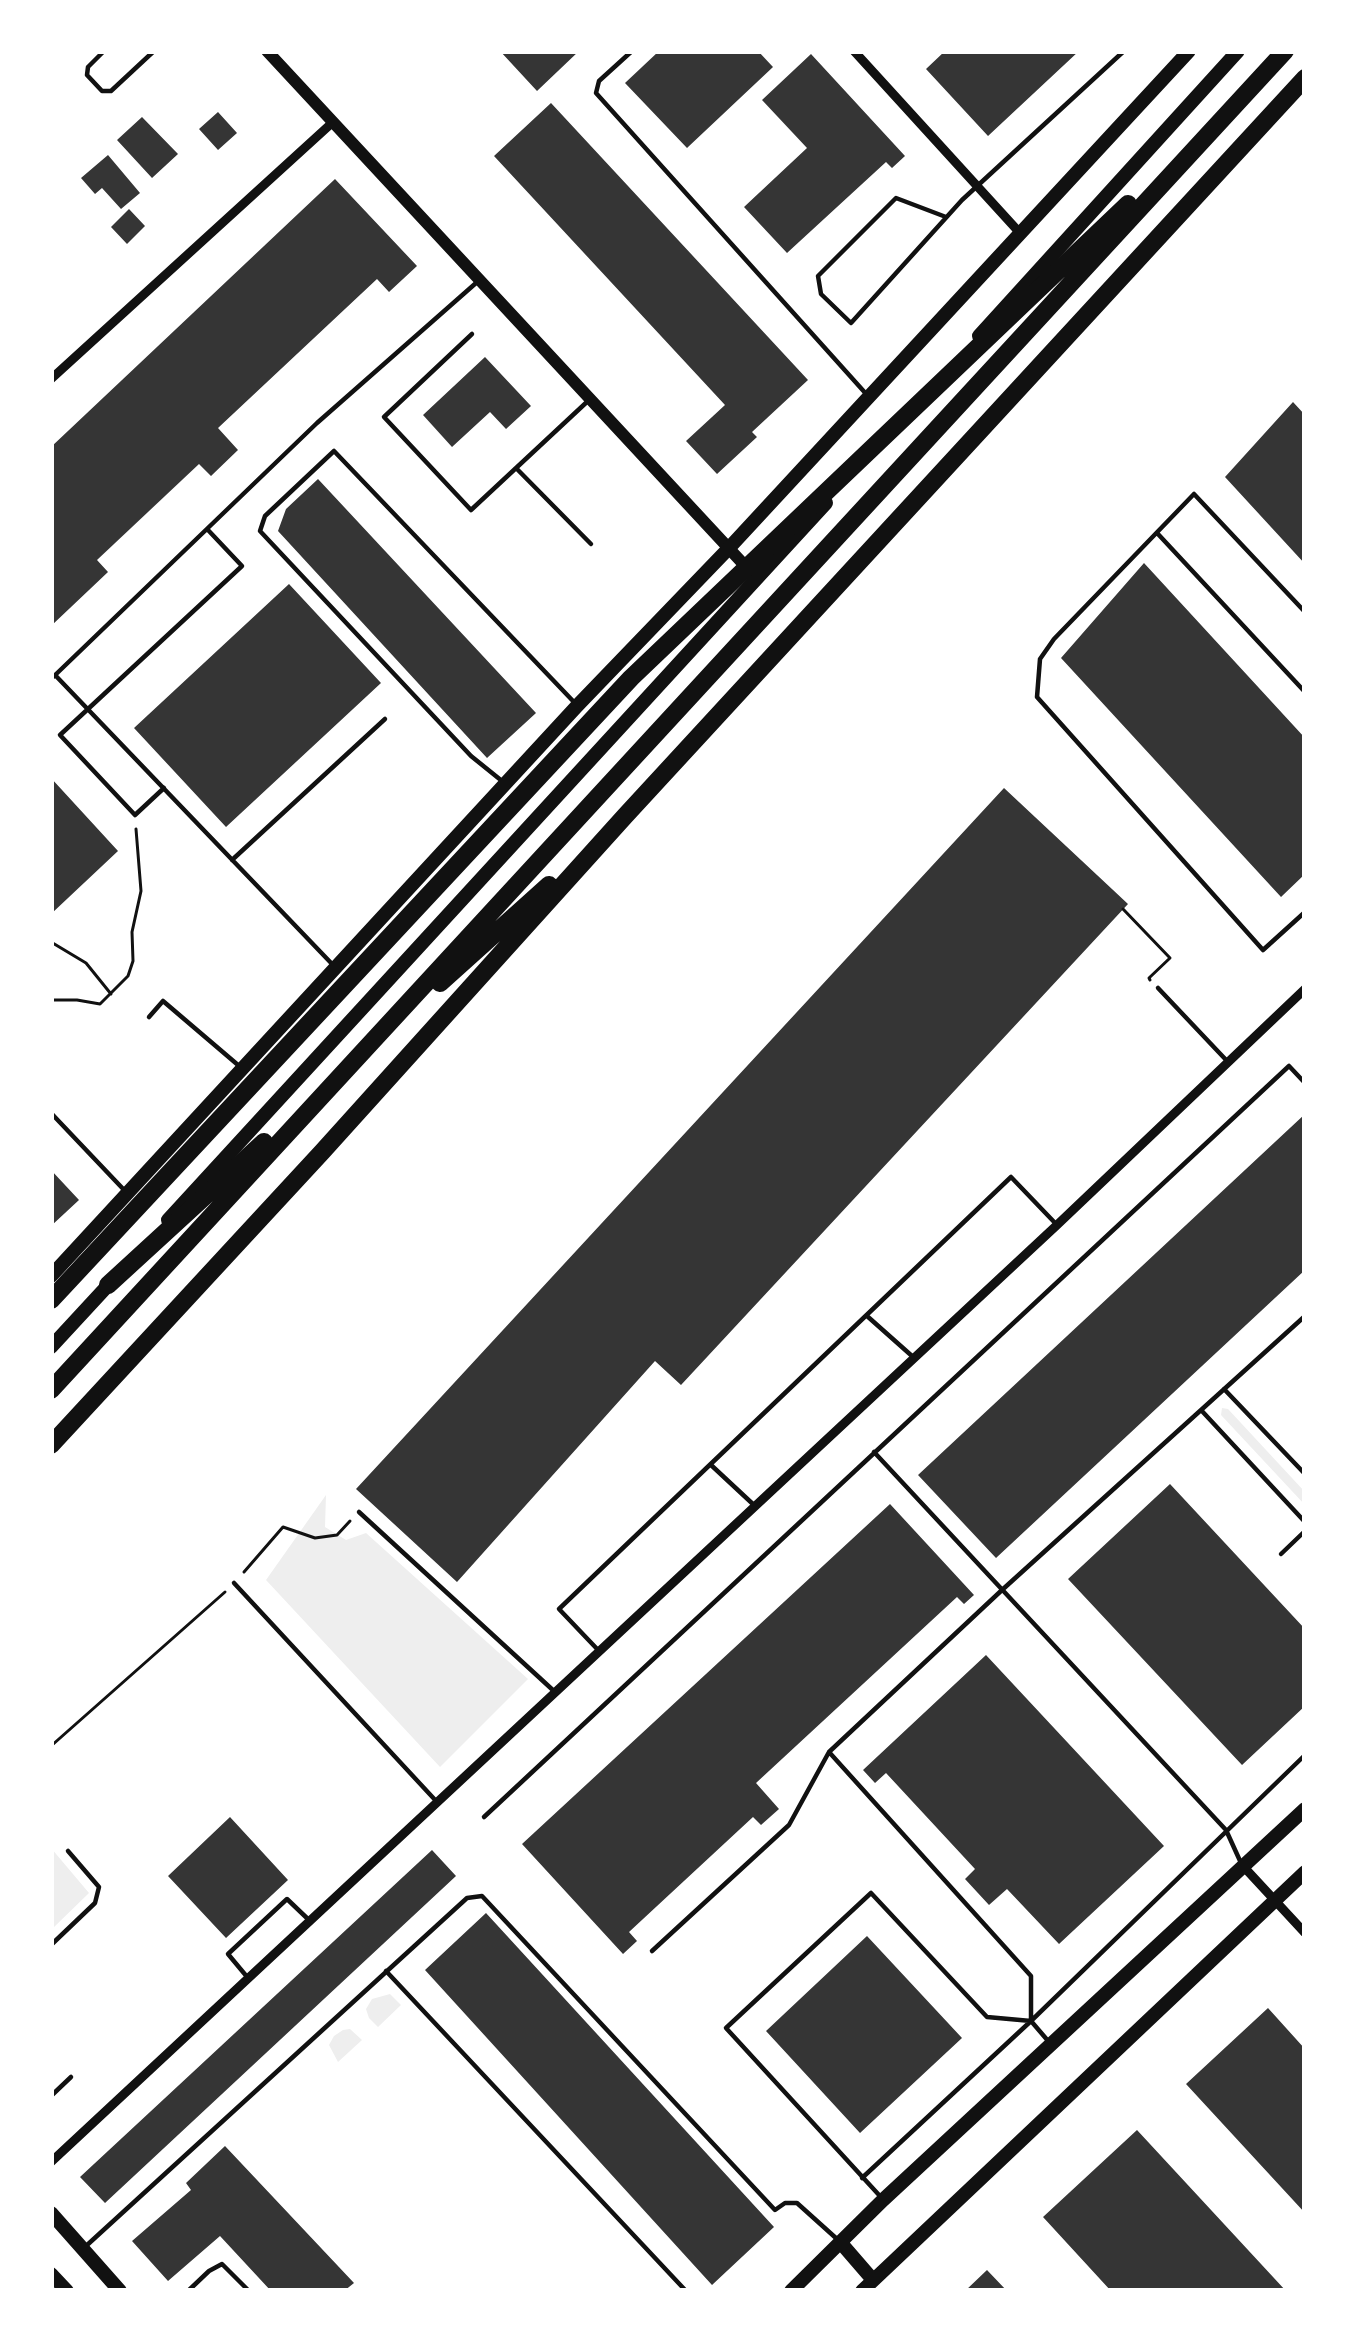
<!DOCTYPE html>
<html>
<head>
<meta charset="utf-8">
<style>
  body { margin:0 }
  #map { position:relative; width:1356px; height:2342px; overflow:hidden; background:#fff; font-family:"Asap Condensed",sans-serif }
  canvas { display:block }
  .frame { position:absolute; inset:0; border:54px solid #fff; pointer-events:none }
</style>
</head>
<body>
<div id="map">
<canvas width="1356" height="2342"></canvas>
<div class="frame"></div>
</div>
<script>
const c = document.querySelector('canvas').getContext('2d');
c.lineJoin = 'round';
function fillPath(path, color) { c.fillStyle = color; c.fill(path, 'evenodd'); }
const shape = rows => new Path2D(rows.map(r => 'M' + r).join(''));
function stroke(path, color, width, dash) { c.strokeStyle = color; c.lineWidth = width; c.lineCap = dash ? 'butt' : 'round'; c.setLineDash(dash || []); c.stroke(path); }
fillPath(shape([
  [1222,1408,1228,1409,1305,1492,1305,1505,1221,1415],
  [326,1495,325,1527,346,1540,366,1533,528,1679,440,1767,266,1580],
  [51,1848,89,1893,51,1930],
  [390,1994,401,2005,378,2027,369,2018,366,2009,372,1999],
  [350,2029,362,2040,338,2062,329,2045,334,2036,343,2030]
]), '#eee');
fillPath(shape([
  [500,51,579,51,537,91],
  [659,51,758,51,773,67,687,148,625,83],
  [945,51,1079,51,988,136,926,69],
  [811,54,905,156,892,168,886,162,787,253,744,207,807,148,762,100],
  [551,103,808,380,752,432,757,437,717,474,686,441,725,405,494,156],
  [218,112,237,133,218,150,199,129],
  [142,117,178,154,152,178,117,140],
  [108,155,140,193,121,209,102,188,95,194,81,178],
  [335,179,417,266,389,292,377,279,218,428,238,450,211,476,199,464,97,560,108,572,51,626,51,447],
  [129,209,145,226,127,244,111,227],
  [485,357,531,406,506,429,490,412,452,447,423,415],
  [1293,402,1305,415,1305,564,1225,477],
  [318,479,536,713,487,758,278,531,286,509],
  [1144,563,1305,738,1305,874,1281,897,1061,658],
  [289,584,381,683,226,827,134,728],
  [51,778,118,851,51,914],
  [1004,788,1128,904,681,1385,655,1361,457,1582,356,1489],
  [1305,1114,1305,1270,996,1558,918,1475],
  [51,1170,79,1200,51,1226],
  [1170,1484,1305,1629,1305,1706,1242,1765,1068,1579],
  [890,1504,974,1595,964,1604,957,1597,756,1783,779,1809,761,1825,753,1817,629,1932,637,1941,623,1954,522,1844],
  [986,1655,1164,1846,1059,1944,1007,1889,989,1905,965,1879,975,1869,886,1773,875,1783,863,1770],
  [230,1817,288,1880,226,1938,168,1876],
  [432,1850,456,1876,105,2203,80,2177],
  [486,1913,774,2227,712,2285,425,1970],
  [867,1936,962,2038,860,2133,766,2031],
  [1268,2008,1305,2049,1305,2213,1186,2084],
  [1137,2130,1286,2291,1111,2291,1043,2217],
  [225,2146,354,2283,344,2291,271,2291,220,2236,168,2281,132,2241,191,2190,186,2183],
  [987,2270,1007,2291,965,2291]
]), '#353535');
stroke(shape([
  [1123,909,1170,958,1149,978,1150,980],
  [51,942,86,963,111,994],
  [51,1000,77,1000,100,1004,128,976,133,961,132,932,141,891,136,829],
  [244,1572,283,1527,315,1538,337,1535,350,1521],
  [51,1746,225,1592]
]), '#111', 3);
stroke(shape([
  [104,51,88,67,87,75,102,91,111,91,154,51],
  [632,51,599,81,596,93,868,396],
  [946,217,896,198,818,276,821,294,851,323,962,200,1124,51],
  [472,334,384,417,471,510,589,400],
  [516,468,591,544],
  [1158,534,1305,692],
  [1305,612,1194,494,1054,639,1040,659,1037,697,1263,950,1305,912],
  [55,675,333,965],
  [51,679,317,423,476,283],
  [502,781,471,756,260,531,265,516,334,451,573,701],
  [164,788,135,815,60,735,242,566,208,530],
  [232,860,385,719],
  [1158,988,1228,1062],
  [149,1017,163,1001,238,1065],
  [51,1113,126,1192],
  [867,1316,912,1356],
  [1224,1389,1305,1474],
  [1201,1410,1305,1522],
  [874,1452,1226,1830,1241,1863],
  [711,1465,755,1506],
  [359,1512,555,1692],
  [1281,1554,1305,1531],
  [234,1583,437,1802],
  [599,1651,559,1609,1011,1177,1057,1225],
  [829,1752,1031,1976,1031,2021],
  [484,1817,1289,1066,1305,1083],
  [51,1945,95,1903,99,1887,68,1851],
  [652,1951,789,1825,829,1752,1002,1590,1305,1316],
  [386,1971,686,2291],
  [248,1978,228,1954,287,1899,310,1921],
  [51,2096,71,2077],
  [862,2178,1031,2021,1305,1755],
  [879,2195,726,2028,871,1893,987,2017,1031,2021,1049,2042],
  [86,2246,467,1898,482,1896,775,2210,785,2203,797,2203,837,2239],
  [188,2291,209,2271,222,2264,249,2291]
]), '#111', 4.5);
stroke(shape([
  [854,51,1019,232],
  [51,379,333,122],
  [1243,1866,1305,1933],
  [51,2162,1057,1225,1305,989]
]), '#111', 9);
stroke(shape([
  [267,51,748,569]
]), '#111', 12);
stroke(shape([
  [979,336,1238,51],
  [168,1220,826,503],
  [51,1276,577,706,729,548,1189,51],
  [51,1347,112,1281],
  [51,2213,120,2291],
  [841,2243,873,2280],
  [51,2274,67,2291],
  [791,2291,883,2200,1305,1809],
  [862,2291,1305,1872]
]), '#111', 14);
stroke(shape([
  [440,983,549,885],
  [108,1285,264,1142],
  [51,1300,631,678,1128,204],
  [51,1390,1285,51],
  [51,1445,322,1152,625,816,1305,78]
]), '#111', 18);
</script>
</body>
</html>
